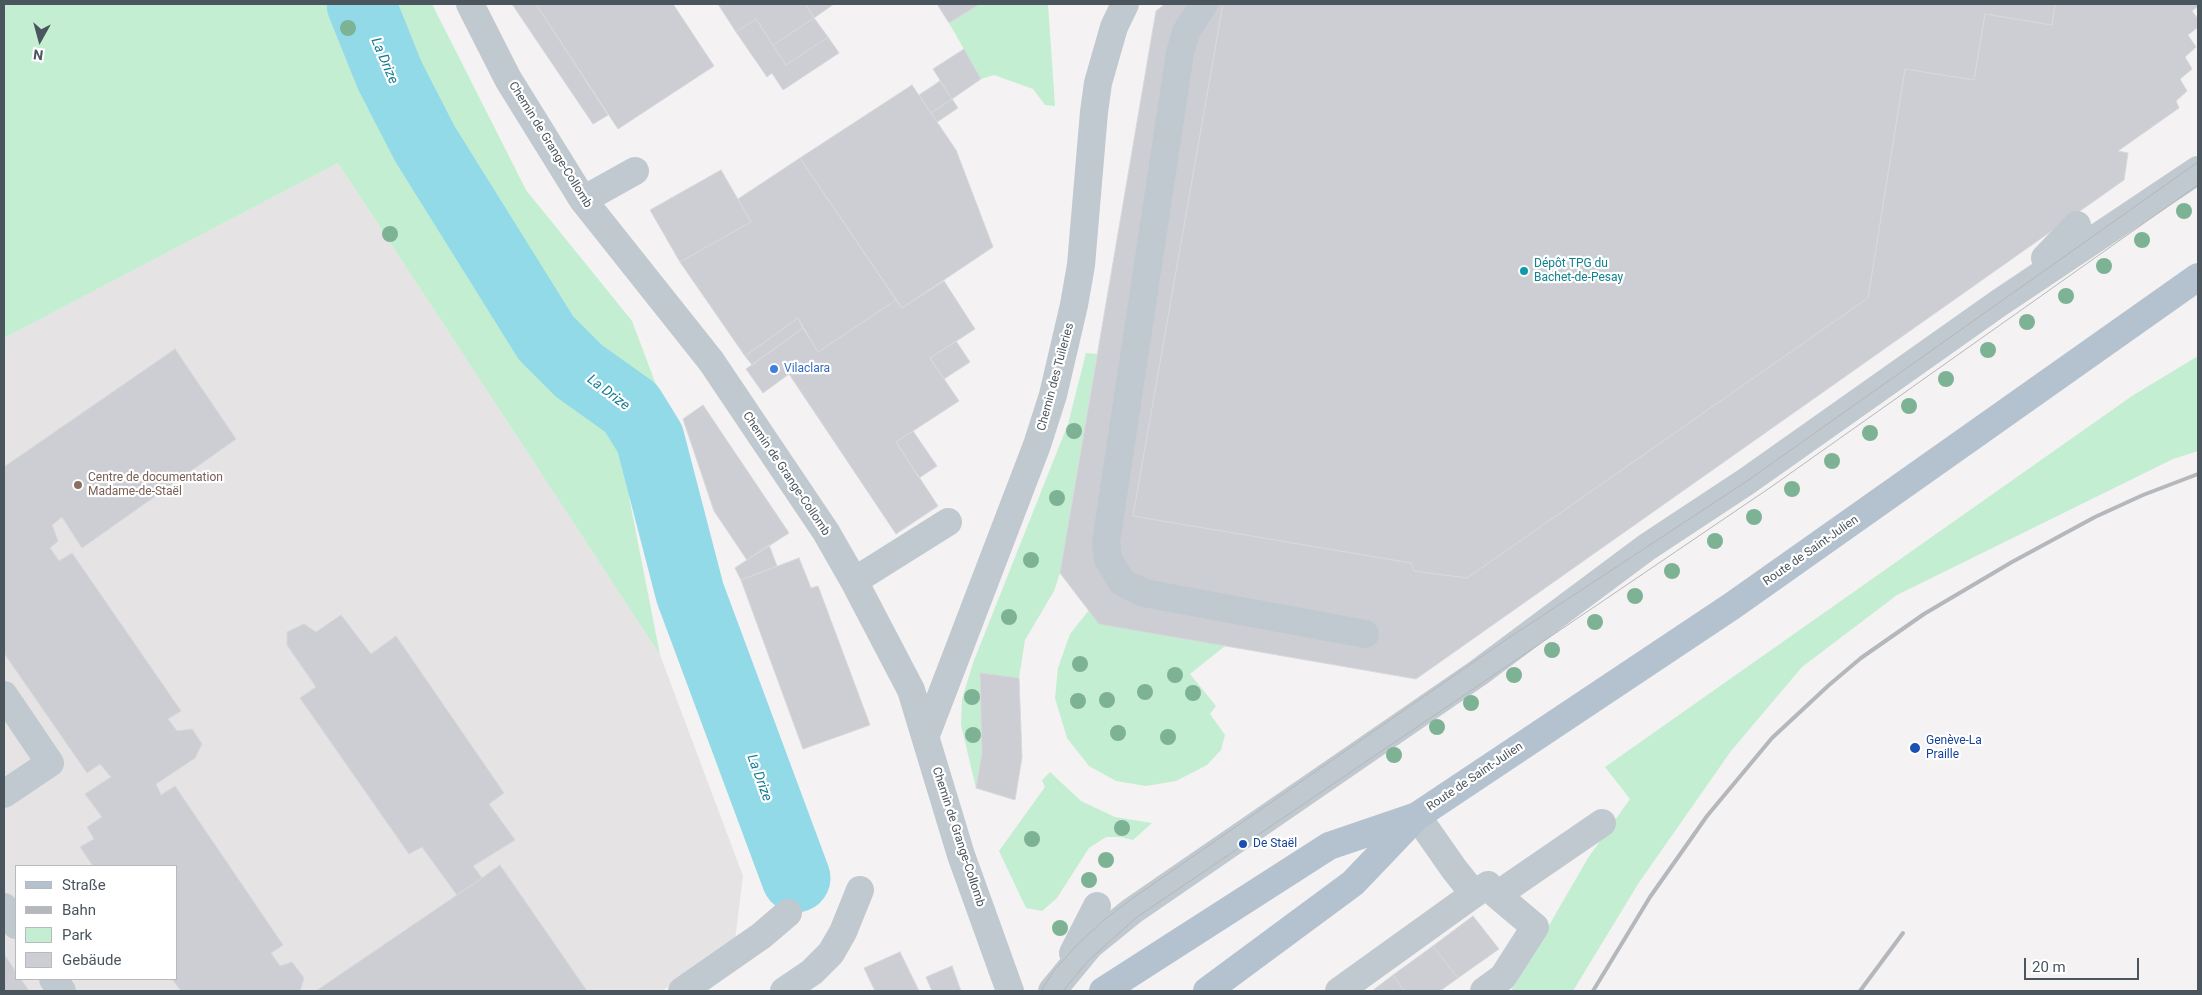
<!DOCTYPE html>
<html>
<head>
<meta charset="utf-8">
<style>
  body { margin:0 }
  #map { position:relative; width:2202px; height:995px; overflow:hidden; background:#f4f2f2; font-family:Roboto,sans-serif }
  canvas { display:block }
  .frame { position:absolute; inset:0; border:5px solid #4a555e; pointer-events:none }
  .legend { position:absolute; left:15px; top:865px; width:162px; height:115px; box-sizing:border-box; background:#fff; border:1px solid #b7bbbf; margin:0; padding:6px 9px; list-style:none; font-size:15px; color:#4a555e }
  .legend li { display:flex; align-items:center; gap:10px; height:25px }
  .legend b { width:25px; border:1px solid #b7bbbf }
  .north { position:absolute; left:15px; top:15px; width:50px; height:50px; -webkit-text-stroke:4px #fff; paint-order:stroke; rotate:187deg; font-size:14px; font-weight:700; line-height:20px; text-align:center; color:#4a555e }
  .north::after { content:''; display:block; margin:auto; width:18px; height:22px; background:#4a555e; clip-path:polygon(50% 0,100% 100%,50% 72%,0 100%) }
  .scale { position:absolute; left:2024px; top:958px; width:115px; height:22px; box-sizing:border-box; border:2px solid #4a555e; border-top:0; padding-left:6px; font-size:15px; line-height:18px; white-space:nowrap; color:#4a555e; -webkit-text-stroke:4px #fff; paint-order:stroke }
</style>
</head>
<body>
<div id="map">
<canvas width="2202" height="995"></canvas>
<div class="frame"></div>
<ul class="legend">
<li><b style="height:6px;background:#b3c2ce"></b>Straße</li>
<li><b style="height:6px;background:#b4b7bb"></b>Bahn</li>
<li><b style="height:14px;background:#c3eed2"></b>Park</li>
<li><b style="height:14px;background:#ccced3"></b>Gebäude</li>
</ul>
<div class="north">N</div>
<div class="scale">20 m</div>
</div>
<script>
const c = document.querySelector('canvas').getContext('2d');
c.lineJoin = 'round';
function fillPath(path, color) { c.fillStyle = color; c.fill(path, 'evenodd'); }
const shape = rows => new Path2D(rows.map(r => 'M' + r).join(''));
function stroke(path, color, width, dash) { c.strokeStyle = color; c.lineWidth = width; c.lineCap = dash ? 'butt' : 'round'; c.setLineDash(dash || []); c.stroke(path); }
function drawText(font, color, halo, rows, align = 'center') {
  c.font = font + ' Roboto,sans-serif'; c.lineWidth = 4.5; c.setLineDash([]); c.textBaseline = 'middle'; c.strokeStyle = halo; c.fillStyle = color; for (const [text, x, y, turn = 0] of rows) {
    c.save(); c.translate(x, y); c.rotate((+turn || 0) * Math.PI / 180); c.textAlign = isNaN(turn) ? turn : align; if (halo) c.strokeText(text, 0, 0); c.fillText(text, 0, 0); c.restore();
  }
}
fillPath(shape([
  [338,163,660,655,743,876,735,940,662,991,4,991,4,338],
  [16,866,176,866,176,979,16,979]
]), '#e5e3e3');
fillPath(shape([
  [4,4,432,4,526,190,632,321,680,448,629,497,660,655,338,163,4,338],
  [980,4,1048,4,1055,106,1045,105,1033,89,994,75,981,79,949,23],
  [1086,353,1097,354,1060,573,1054,591,1025,640,1019,678,980,674,982,753,976,788,961,725,962,699,973,663,1068,424],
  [2198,356,2198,451,2173,459,1897,595,1802,667,1731,751,1638,884,1573,991,1511,991,1588,858,1630,799,1605,767,2132,396],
  [1089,610,1225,646,1190,674,1216,706,1210,714,1225,735,1221,750,1207,765,1176,781,1146,786,1116,781,1089,766,1067,738,1055,698,1058,668,1070,634],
  [1050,772,1081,801,1115,817,1152,823,1133,840,1121,837,1106,837,1089,848,1057,898,1042,911,1026,908,999,851,1045,787,1042,780]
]), '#c3eed2');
stroke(shape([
  [361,4,390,76,425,144,546,338,579,371,631,408,650,439,690,593,796,878]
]), '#93dae9', 69);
const building = shape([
  [512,4,536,4,608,115,593,124,512,4],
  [536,4,673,4,714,66,618,129,536,4],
  [718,4,805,4,814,18,773,45,756,19,736,32,718,4],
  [805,4,834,4,814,18,805,4],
  [937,4,980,4,949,23,937,4],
  [1165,4,1223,4,1133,516,1411,563,1414,571,1467,578,1868,298,1905,69,1974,80,1985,14,2052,25,2055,4,2198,4,2198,6,2192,11,2198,19,2198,27,2188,35,2196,47,2185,57,2192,69,2180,79,2187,91,2176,101,2179,108,2118,151,2128,153,2124,180,1416,679,1099,624,1060,573,1156,11,1165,4],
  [1223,4,2055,4,2052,25,1985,14,1974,80,1905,69,1868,298,1467,578,1414,571,1411,563,1133,516,1223,4],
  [814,18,828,37,786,65,773,45,814,18],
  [756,19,786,65,828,37,839,53,783,90,772,73,767,77,736,32,756,19],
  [964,49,981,79,952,99,933,69,964,49],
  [940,81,952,99,931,113,919,95,940,81],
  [912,85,956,150,993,247,902,308,800,158,912,85],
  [952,99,958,108,937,122,931,113,952,99],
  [800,158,896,300,818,352,798,318,745,356,680,262,751,222,738,199,800,158],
  [721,170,751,222,680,262,650,210,721,170],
  [944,281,975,329,930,358,959,401,896,442,938,506,896,534,789,374,763,393,746,369,803,328,818,352,896,300,902,308,944,281],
  [798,318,803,328,752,365,745,356,798,318],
  [956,341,970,362,944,379,930,358,956,341],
  [175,349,236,439,82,548,62,517,52,525,58,541,50,548,59,561,72,553,181,711,168,719,177,731,192,729,202,744,195,758,156,784,161,795,175,786,283,945,271,953,280,966,292,962,304,978,300,991,181,991,172,979,176,979,176,866,93,866,80,847,94,839,87,827,102,817,85,794,111,777,100,764,87,773,4,653,4,467,175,349],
  [703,405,789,533,747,560,714,511,683,419,703,405],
  [913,431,937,466,919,478,896,442,913,431],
  [769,545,777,566,741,580,735,568,769,545],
  [799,558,811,588,818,586,870,725,803,749,741,580,799,558],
  [341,615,371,654,396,636,504,793,489,804,515,840,473,866,482,878,457,895,422,847,409,854,300,698,316,687,287,645,287,632,304,624,316,632,341,615],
  [980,673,1019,678,1022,757,1015,800,976,788,982,753,980,673],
  [500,865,587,991,316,991,482,878,500,865],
  [1473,916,1499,949,1458,978,1433,946,1473,916],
  [1433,946,1458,978,1440,991,1404,991,1393,975,1433,946],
  [900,952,919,991,875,991,864,968,900,952],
  [4,954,16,972,16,979,21,979,29,991,4,991,4,954],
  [952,966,961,991,932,991,926,977,952,966],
  [1393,975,1404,991,1372,991,1393,975]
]);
fillPath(building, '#ccced3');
stroke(building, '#d6d8dc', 1);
stroke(shape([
  [470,4,508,79,583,200,711,361,826,532,854,581,911,690,961,855,1010,991],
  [1204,4,1186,32,1180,53,1106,542,1108,559,1122,582,1144,593,1365,634],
  [583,200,635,171],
  [2045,258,2077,225],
  [854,581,948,522],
  [4,695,50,763,4,794],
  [926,735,1037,445,1053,395,1074,305,1081,265,1094,112,1098,83,1114,27,1125,4],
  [1474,894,1488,885,1497,895,1602,823],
  [4,907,16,925],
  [1073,953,1097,906],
  [53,979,62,991],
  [682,991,761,936,788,913],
  [784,991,812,972,831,953,843,932,860,890],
  [1052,991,1090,945,1132,911,1478,673,1647,547,1747,481,1999,303,2198,170],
  [1339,991,1474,894,1454,869,1417,816],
  [1484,991,1503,977,1535,927,1497,895]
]), '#c0c9cf', 28);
stroke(shape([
  [1103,991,1329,846,1414,817],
  [1207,991,1353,883,1417,816,1732,606,2198,277]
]), '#b3c2ce', 28);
stroke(shape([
  [1041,991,1053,972,1076,946,1104,920,1130,900,1504,641,1747,481,2198,162],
  [1063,991,1088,961,1137,917,1771,487,2198,185]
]), '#b4b7bb', 1);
stroke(shape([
  [1593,991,1650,897,1707,816,1772,738,1829,685,1861,658,1924,614,2012,562,2095,517,2143,495,2198,474],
  [1860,991,1903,933]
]), '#b4b7bb', 4);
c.fillStyle = '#7db295';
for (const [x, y] of [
  [348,28],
  [2184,211],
  [390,234],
  [2142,240],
  [2104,266],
  [2066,296],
  [2027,322],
  [1988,350],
  [1946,379],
  [1909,406],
  [1074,431],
  [1870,433],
  [1832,461],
  [1792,489],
  [1057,498],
  [1754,517],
  [1715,541],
  [1031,560],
  [1672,571],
  [1635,596],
  [1009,617],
  [1595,622],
  [1552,650],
  [1080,664],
  [1175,675],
  [1514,675],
  [1145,692],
  [1193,693],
  [972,697],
  [1107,700],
  [1078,701],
  [1471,703],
  [1437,727],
  [1118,733],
  [973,735],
  [1168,737],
  [1394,755],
  [1122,828],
  [1032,839],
  [1106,860],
  [1089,880],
  [1060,928]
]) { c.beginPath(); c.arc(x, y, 8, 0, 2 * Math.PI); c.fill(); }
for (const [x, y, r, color] of [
  [1524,271,5,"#0f9aa8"],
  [774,369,5,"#3f7fe0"],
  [78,485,5,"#8d6e63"],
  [1915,748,6,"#1a4fb4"],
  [1243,844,5,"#1a4fb4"]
]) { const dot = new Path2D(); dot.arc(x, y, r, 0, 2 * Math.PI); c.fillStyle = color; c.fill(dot); stroke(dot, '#fff', 2); }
drawText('12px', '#4a555e', '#fff', [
  ["Chemin de Grange-Collomb",550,145,58],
  ["Chemin des Tuileries",1056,377,-75],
  ["Chemin de Grange-Collomb",786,474,56],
  ["Route de Saint-Julien",1811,551,-35],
  ["Route de Saint-Julien",1475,777,-34],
  ["Chemin de Grange-Collomb",958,837,72]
]);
drawText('12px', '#0d838f', '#fff', [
  ["Dépôt TPG du",1534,264],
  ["Bachet-de-Pesay",1534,278]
], 'left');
drawText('12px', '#366cbe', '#fff', [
  ["Vilaclara",784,369]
], 'left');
drawText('12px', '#785e54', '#fff', [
  ["Centre de documentation",88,478],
  ["Madame-de-Staël",88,492]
], 'left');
drawText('12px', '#164399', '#fff', [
  ["Genève-La",1926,741],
  ["Praille",1926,755],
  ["De Staël",1253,844]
], 'left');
drawText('italic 14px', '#137c91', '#fff', [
  ["La Drize",384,61,67],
  ["La Drize",608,393,37],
  ["La Drize",759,778,70]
]);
</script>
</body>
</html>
